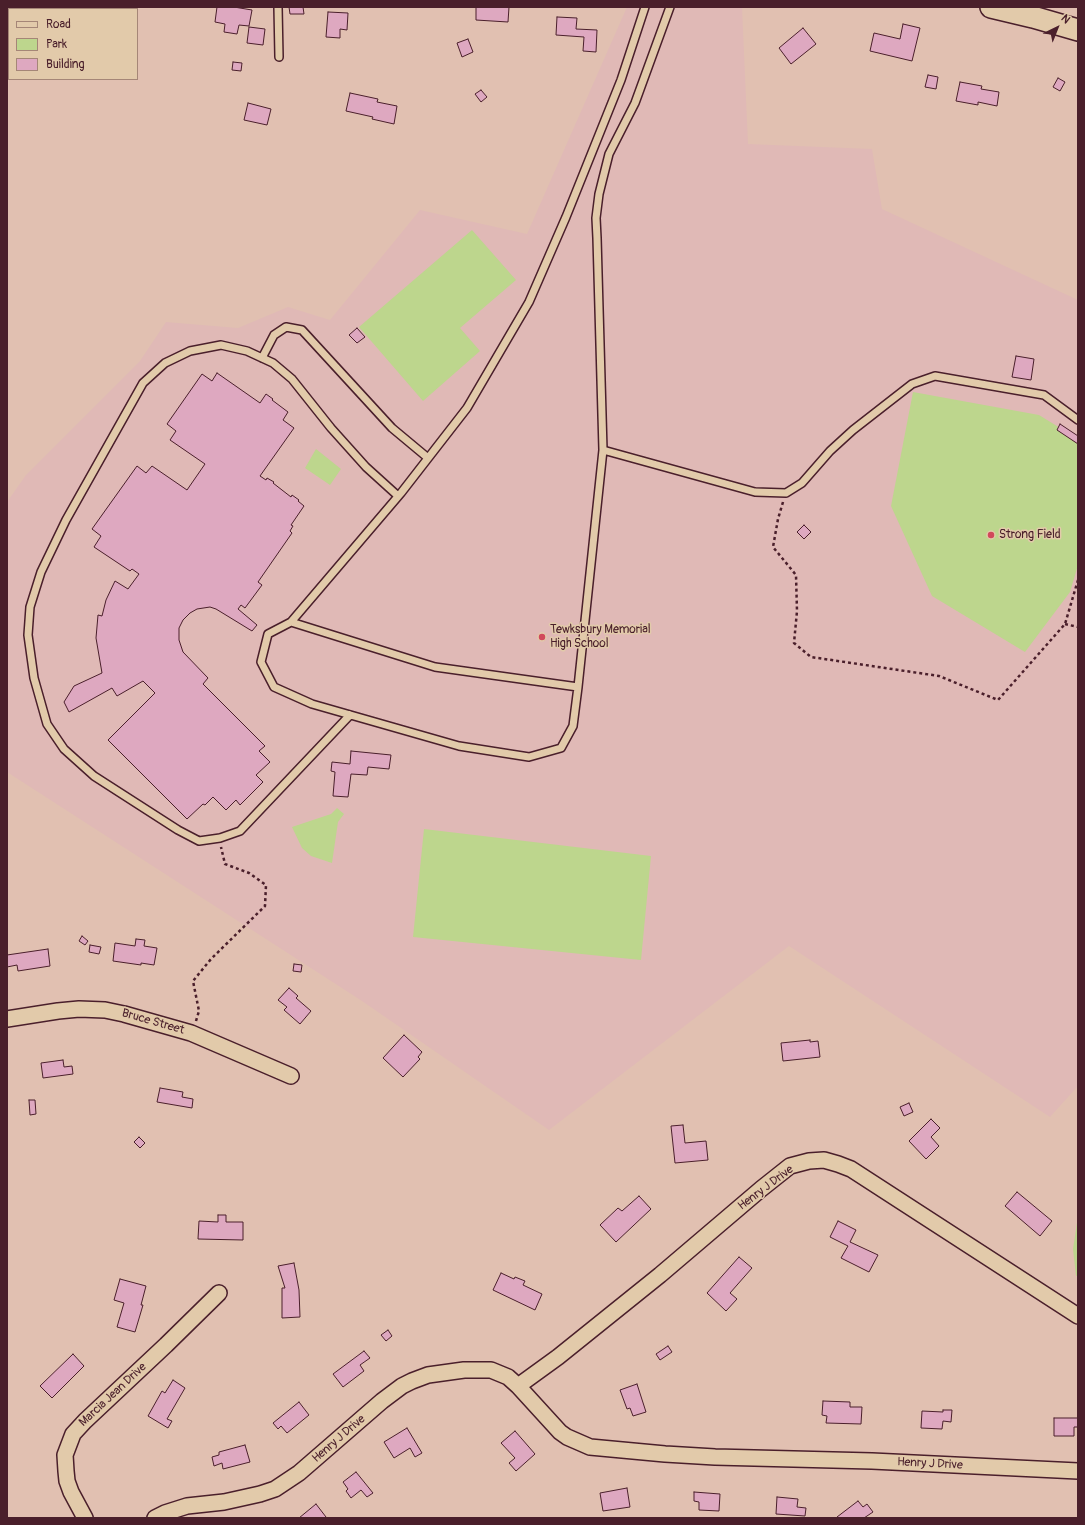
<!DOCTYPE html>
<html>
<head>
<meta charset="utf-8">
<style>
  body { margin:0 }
  #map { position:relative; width:1085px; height:1525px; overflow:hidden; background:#e1c0b1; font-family:Pangolin,sans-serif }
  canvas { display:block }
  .frame { position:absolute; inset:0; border:8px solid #4a1f2b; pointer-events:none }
  .legend { position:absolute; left:8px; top:8px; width:130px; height:72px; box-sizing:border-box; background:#e2caaa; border:1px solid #a58677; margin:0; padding:5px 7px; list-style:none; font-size:12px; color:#4a1f2b }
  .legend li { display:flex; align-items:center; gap:8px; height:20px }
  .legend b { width:20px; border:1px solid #a58677 }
  .north { position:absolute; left:1037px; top:8px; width:40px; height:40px; -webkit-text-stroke:3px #e2caaa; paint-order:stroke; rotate:43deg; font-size:11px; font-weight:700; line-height:16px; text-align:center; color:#4a1f2b }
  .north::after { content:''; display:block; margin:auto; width:14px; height:18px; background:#4a1f2b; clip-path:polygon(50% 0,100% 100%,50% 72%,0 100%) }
</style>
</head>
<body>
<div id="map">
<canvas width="1085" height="1525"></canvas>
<div class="frame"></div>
<ul class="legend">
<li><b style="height:5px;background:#e2caaa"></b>Road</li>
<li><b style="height:11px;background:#bdd68d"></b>Park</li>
<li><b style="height:11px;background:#dea8c0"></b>Building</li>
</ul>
<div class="north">N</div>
</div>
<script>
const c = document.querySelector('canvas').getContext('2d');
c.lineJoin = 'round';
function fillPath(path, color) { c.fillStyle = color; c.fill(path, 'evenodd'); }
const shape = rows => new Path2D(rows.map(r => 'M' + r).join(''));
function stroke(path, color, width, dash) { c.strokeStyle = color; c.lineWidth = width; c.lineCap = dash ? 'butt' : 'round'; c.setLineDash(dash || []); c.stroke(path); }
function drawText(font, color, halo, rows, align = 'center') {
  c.font = font + ' Pangolin,sans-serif'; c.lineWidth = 3; c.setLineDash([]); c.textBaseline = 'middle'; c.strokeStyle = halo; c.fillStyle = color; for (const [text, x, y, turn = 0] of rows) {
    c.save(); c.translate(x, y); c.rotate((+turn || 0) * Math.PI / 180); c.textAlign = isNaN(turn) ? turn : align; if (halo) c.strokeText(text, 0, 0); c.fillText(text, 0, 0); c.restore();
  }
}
fillPath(shape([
  [627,7,742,7,748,144,872,149,882,209,1078,300,1078,1086,1050,1117,789,946,549,1130,362,1001,7,772,7,502,26,475,140,361,166,322,238,328,288,307,330,320,420,210,527,234]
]), '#e0b9b6');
fillPath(shape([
  [472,230,516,280,460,328,480,351,423,401,359,327],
  [913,392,1039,415,1078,439,1078,565,1070,592,1025,652,932,596,891,506],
  [316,449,341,469,330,485,305,468],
  [337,808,344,814,338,822,332,863,311,856,302,848,292,827,331,814],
  [424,829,651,856,641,960,413,937],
  [1078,1216,1078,1275,1076,1276,1073,1249]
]), '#bdd68d');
const building = shape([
  [217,7,234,7,252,10,249,26,239,25,237,34,224,32,225,24,215,22,217,7],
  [289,7,303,7,304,14,290,14,289,7],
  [476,7,509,7,508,22,476,20,476,7],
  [328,12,348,13,347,30,340,29,340,38,326,37,328,12],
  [557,17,577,18,576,29,597,30,596,52,583,51,584,37,556,35,557,17],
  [903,24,920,28,912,61,870,51,874,33,900,39,903,24],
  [249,27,265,29,263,45,247,43,249,27],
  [803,28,816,44,791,64,779,48,803,28],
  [468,39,473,52,462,57,457,43,468,39],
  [233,62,242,63,241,71,232,70,233,62],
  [928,75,938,77,936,89,925,87,928,75],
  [1058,78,1065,82,1060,91,1053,87,1058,78],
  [960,82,982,86,981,89,999,92,997,106,978,102,978,105,956,101,960,82],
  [481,90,487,97,481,102,475,94,481,90],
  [350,93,378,99,377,102,397,106,394,124,372,119,373,117,346,111,350,93],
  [248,103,271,109,267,125,244,120,248,103],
  [357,328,365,337,357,343,349,335,357,328],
  [1016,356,1034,359,1031,380,1012,377,1016,356],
  [217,373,260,403,266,394,273,399,272,400,288,412,283,420,294,428,260,476,266,480,267,478,274,482,273,483,291,497,292,495,299,500,298,501,304,506,291,525,293,526,290,531,292,533,258,582,262,585,245,608,241,605,238,609,257,625,252,631,216,609,210,607,197,609,190,613,183,620,179,628,179,640,183,652,208,678,203,684,265,746,259,751,270,762,256,775,263,782,240,805,236,800,226,810,213,797,205,805,203,804,187,819,108,740,155,693,143,681,117,696,112,688,69,712,64,702,74,686,102,673,96,638,98,615,102,616,106,600,115,581,128,589,139,574,132,569,130,571,94,547,101,536,92,529,137,466,146,473,152,466,187,490,205,464,170,440,176,431,167,424,202,374,212,381,217,373],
  [1060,424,1078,436,1078,444,1057,430,1060,424],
  [804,525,811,532,804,539,797,532,804,525],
  [351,751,391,755,389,769,368,767,367,775,351,774,348,797,333,796,335,772,331,771,332,762,350,764,351,751],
  [82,936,88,941,85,945,79,941,82,936],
  [136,939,145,940,144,946,157,948,154,965,141,963,141,965,113,961,115,943,135,946,136,939],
  [90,945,101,947,99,954,89,952,90,945],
  [48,949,50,966,18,971,17,965,7,967,7,955,48,949],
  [294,964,302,965,301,972,293,971,294,964],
  [289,988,298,996,296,998,311,1011,300,1024,284,1010,287,1007,278,1000,289,988],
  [404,1035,422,1052,418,1057,420,1059,403,1077,383,1058,404,1035],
  [810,1040,810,1042,818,1041,820,1057,783,1061,781,1043,810,1040],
  [63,1060,64,1067,72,1066,73,1074,43,1078,41,1063,63,1060],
  [160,1088,183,1092,182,1097,193,1099,192,1108,157,1102,160,1088],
  [29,1100,35,1100,36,1114,30,1115,29,1100],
  [909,1103,913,1112,904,1116,900,1107,909,1103],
  [931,1119,940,1128,931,1137,939,1146,926,1159,909,1141,931,1119],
  [683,1125,685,1143,706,1141,708,1160,675,1163,671,1126,683,1125],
  [139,1137,145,1143,140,1148,134,1142,139,1137],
  [1017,1192,1052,1221,1040,1236,1005,1206,1017,1192],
  [639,1196,651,1209,616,1242,600,1225,618,1208,622,1211,639,1196],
  [218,1215,226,1215,226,1222,243,1222,243,1240,198,1239,199,1221,218,1222,218,1215],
  [838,1221,856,1230,850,1242,878,1255,869,1272,841,1258,848,1246,830,1237,838,1221],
  [739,1257,752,1268,730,1293,737,1299,726,1311,707,1293,739,1257],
  [294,1263,299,1290,300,1317,282,1318,282,1288,285,1288,278,1266,294,1263],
  [501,1273,514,1279,515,1277,525,1281,523,1285,542,1294,535,1310,493,1290,501,1273],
  [120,1279,146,1286,141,1305,143,1305,135,1332,117,1327,124,1303,114,1300,120,1279],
  [388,1330,392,1336,386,1341,381,1335,388,1330],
  [668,1346,672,1352,660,1360,656,1354,668,1346],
  [364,1351,370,1358,360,1365,364,1371,343,1387,333,1374,364,1351],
  [73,1354,84,1366,52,1398,40,1386,73,1354],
  [173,1380,185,1388,167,1419,172,1421,168,1428,148,1416,162,1391,165,1393,173,1380],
  [637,1384,646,1412,633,1416,630,1408,627,1409,620,1390,637,1384],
  [823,1401,850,1402,850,1407,862,1407,861,1424,826,1423,827,1416,822,1415,823,1401],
  [299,1402,309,1415,287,1433,281,1426,278,1429,273,1423,299,1402],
  [943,1410,952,1410,951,1422,943,1421,942,1429,921,1428,922,1411,943,1412,943,1410],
  [1054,1418,1078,1418,1078,1427,1074,1427,1074,1436,1054,1436,1054,1418],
  [407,1428,422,1453,415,1457,410,1448,394,1458,384,1442,407,1428],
  [515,1431,535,1454,516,1471,509,1463,515,1458,501,1443,515,1431],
  [245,1445,250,1462,223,1469,222,1463,214,1466,212,1457,219,1455,219,1452,245,1445],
  [356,1472,373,1493,367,1497,361,1490,351,1498,346,1491,348,1489,343,1482,356,1472],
  [627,1488,630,1507,603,1511,600,1493,627,1488],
  [694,1492,720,1494,719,1511,699,1510,699,1502,694,1501,694,1492],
  [777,1497,798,1499,797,1507,806,1508,805,1516,776,1514,777,1497],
  [858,1501,863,1507,867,1504,873,1512,864,1518,838,1518,837,1517,858,1501],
  [316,1504,326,1517,324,1518,299,1518,316,1504]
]);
fillPath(building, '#dea8c0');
stroke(building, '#4a1f2b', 1);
const service = shape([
  [278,7,279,57],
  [645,7,621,80,566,217,529,302,467,408,401,493,291,622,435,667,578,687,603,450,597,238,596,218,599,194,609,154,635,103,670,7],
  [262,358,274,335,286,327,302,330,392,428,428,458],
  [603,450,755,492,786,493,802,483,830,451,853,430,912,384,935,376,1044,395,1078,420],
  [291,622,268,634,261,662,274,687,312,704,459,746,529,757,561,748,573,726,578,687],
  [350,715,240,831,220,838,199,841,178,830,94,776,64,749,47,724,34,678,28,635,30,607,41,572,66,520,143,383,165,363,190,351,221,345,247,351,273,363,292,379,331,428,366,467,398,496]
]);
const minor = shape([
  [7,1019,58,1011,79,1009,105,1010,124,1014,191,1033,291,1076],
  [518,1386,558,1357,660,1275,761,1189,790,1166,809,1161,824,1160,838,1164,851,1169,1078,1316],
  [85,1518,71,1492,67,1481,66,1471,65,1455,73,1434,85,1421,166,1345,219,1293],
  [155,1518,165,1513,187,1506,224,1502,260,1494,275,1489,299,1473,382,1401,402,1386,412,1381,428,1375,464,1370,491,1370,508,1377,518,1386,560,1432,567,1437,590,1447,665,1454,715,1457,872,1461,1078,1471]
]);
const secondary = shape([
  [991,7,1033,17,1078,30]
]);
stroke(service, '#4a1f2b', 10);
stroke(minor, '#4a1f2b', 18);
stroke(secondary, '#4a1f2b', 24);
stroke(shape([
  [783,502,778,519,773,547,796,575,797,611,794,643,811,657,939,676,998,700,1065,624,1078,580],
  [1065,624,1078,627],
  [196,1021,199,1011,193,981,211,959,265,906,266,885,249,873,225,864,221,847]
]), '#4a1f2b', 2.5, [3, 3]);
stroke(service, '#e2caaa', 7);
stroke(minor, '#e2caaa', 15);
stroke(secondary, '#e2caaa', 21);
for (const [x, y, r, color] of [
  [991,535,4,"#d1495b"],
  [542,637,4,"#d1495b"]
]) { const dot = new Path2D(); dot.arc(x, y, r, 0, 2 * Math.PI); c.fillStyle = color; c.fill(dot); stroke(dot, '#e2caaa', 1.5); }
drawText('12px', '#4a1f2b', '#e2caaa', [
  ["Strong Field",999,535],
  ["Tewksbury Memorial",550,630],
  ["High School",550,644]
], 'left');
drawText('12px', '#4a1f2b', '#e2caaa', [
  ["Bruce Street",153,1022,16],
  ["Henry J Drive",766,1188,-37],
  ["Marcia Jean Drive",113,1395,-43],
  ["Henry J Drive",339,1439,-41],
  ["Henry J Drive",930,1464,3]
]);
</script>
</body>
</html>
